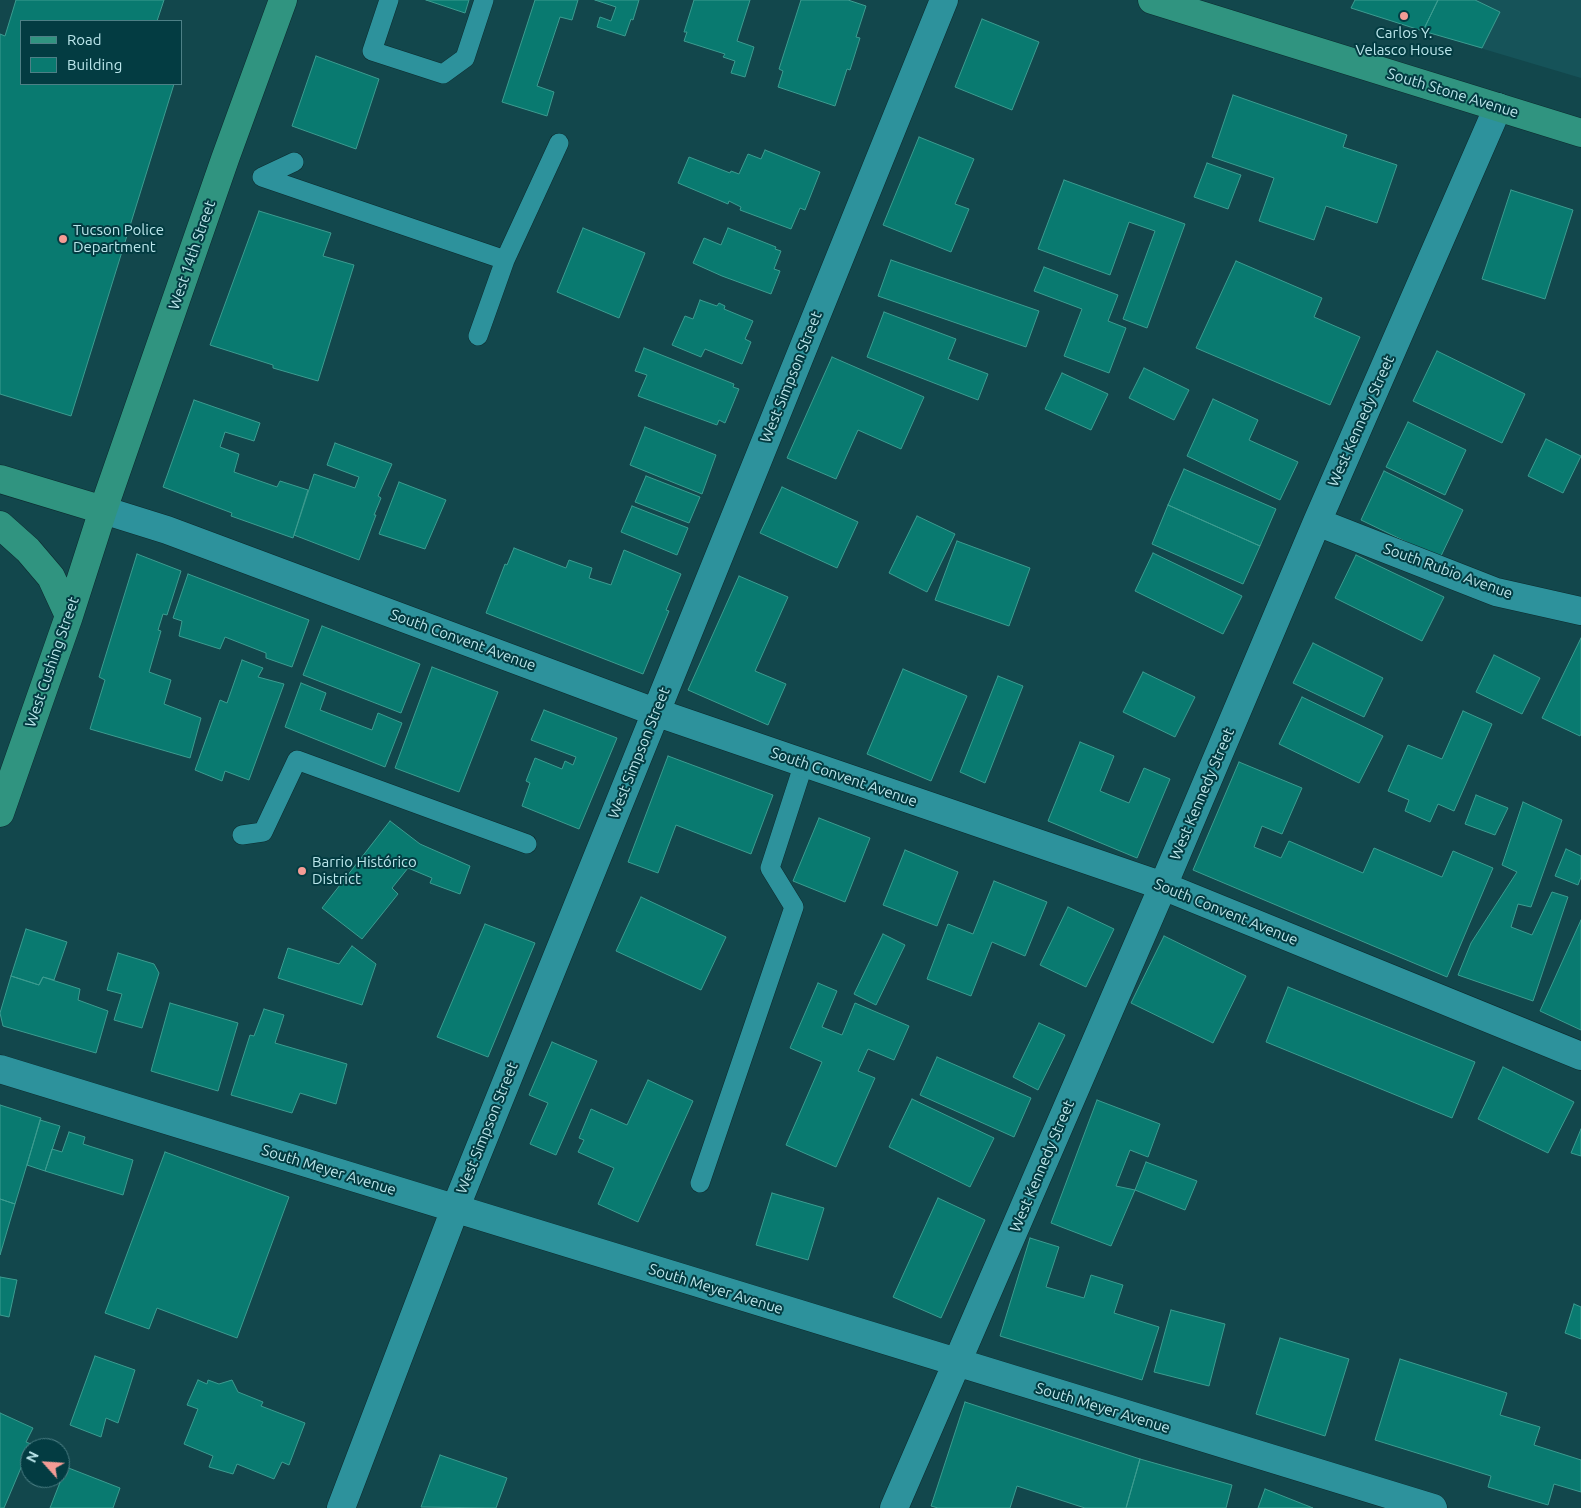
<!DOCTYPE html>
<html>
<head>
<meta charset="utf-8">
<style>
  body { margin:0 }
  #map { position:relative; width:1581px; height:1508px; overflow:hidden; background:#12474c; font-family:Ubuntu,sans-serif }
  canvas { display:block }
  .legend { position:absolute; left:20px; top:20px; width:162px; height:65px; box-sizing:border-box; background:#033c42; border:1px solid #4d8086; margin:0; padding:6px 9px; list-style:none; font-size:15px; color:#bbe6eb }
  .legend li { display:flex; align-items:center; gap:10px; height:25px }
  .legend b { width:25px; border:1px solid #4d8086 }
  .north { position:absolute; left:20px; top:1438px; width:50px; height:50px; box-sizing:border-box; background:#033c42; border:1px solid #4d8086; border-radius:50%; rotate:296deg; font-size:14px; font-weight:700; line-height:20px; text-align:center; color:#bbe6eb }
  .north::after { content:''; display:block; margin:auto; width:18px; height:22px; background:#f59c95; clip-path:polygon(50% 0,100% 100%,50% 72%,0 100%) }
</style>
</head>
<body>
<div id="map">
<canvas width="1581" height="1508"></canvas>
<ul class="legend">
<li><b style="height:6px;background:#309480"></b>Road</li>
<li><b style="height:14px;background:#097a70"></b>Building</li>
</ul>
<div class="north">N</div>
</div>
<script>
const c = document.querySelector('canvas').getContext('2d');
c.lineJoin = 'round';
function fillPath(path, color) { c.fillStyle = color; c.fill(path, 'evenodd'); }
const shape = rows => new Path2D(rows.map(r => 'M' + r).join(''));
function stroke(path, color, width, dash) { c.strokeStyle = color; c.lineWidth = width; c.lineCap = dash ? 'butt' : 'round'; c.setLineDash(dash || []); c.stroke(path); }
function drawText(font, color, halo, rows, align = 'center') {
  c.font = font + ' Ubuntu,sans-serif'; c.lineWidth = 4; c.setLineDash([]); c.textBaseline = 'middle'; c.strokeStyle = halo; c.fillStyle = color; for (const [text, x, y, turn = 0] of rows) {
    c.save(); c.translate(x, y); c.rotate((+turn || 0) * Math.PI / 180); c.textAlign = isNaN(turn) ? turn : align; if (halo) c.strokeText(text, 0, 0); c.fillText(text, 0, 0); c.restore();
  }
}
fillPath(shape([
  [1438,0,1581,0,1581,78,1423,31]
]), '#165359');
const building = shape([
  [16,0,164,0,157,21,21,21,21,84,174,84,71,416,0,394,0,34,5,36,16,0],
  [426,0,469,0,465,13,426,0],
  [535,0,578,0,572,20,560,17,537,86,554,92,547,116,502,102,535,0],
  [595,0,639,0,633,20,631,19,625,36,597,27,600,17,611,21,616,7,595,0],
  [694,0,750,0,737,41,754,47,745,77,731,73,735,61,723,57,725,54,684,41,687,32,684,32,694,0],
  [801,0,848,0,866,6,856,37,860,38,850,70,847,69,835,106,778,87,783,71,779,69,801,0],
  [1355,0,1438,0,1423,31,1351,8,1355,0],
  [1438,0,1475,0,1500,12,1482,48,1423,31,1438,0],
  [982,19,1039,42,1012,110,955,87,982,19],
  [316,56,379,79,356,149,292,126,316,56],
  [1233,95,1347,135,1343,147,1397,165,1377,223,1326,206,1314,240,1259,221,1274,178,1212,157,1233,95],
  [919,137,974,159,955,204,969,209,951,252,883,225,919,137],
  [765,150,820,172,805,210,800,208,791,229,740,210,741,207,729,201,728,204,678,183,689,157,730,173,731,171,739,174,748,154,761,159,765,150],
  [1207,163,1241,175,1228,209,1194,197,1207,163],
  [1064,180,1185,224,1147,328,1123,319,1155,231,1129,222,1110,275,1038,249,1064,180],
  [1511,190,1573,210,1545,299,1482,279,1511,190],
  [259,211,331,233,323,256,354,265,318,381,273,368,273,365,210,345,259,211],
  [583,228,645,253,619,318,557,292,583,228],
  [728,228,776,247,775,249,781,251,774,269,780,271,771,294,722,276,693,263,704,238,721,245,728,228],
  [891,260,1039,311,1026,347,878,296,891,260],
  [1236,261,1322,298,1314,317,1360,337,1330,405,1196,348,1236,261],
  [1044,267,1118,295,1108,321,1126,328,1109,373,1064,356,1082,309,1034,291,1044,267],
  [700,300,717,306,719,303,725,306,724,309,753,321,745,339,751,342,742,364,705,349,701,357,672,345,685,316,693,319,700,300],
  [884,312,956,339,948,359,988,374,978,400,867,357,884,312],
  [644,348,734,384,733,387,739,389,725,423,719,420,717,425,638,396,647,375,635,371,644,348],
  [1437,351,1525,394,1502,443,1413,401,1437,351],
  [832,357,924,397,901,449,858,430,836,479,787,458,832,357],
  [1144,368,1189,390,1174,420,1129,398,1144,368],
  [1062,373,1108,394,1091,430,1045,409,1062,373],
  [1213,399,1258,420,1249,440,1298,462,1280,500,1187,456,1213,399],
  [194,400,260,423,254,441,225,432,220,447,239,454,234,472,277,487,280,481,308,490,293,538,231,516,232,513,163,487,194,400],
  [1408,422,1466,450,1445,495,1386,467,1408,422],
  [645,427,716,455,702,494,630,465,645,427],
  [1546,439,1581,456,1563,493,1528,476,1546,439],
  [335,443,392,464,378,496,381,498,374,515,376,515,359,560,294,535,314,474,355,488,359,477,327,465,335,443],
  [1184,469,1276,509,1260,546,1168,505,1184,469],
  [1384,471,1463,510,1440,558,1361,520,1384,471],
  [646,476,700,497,689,523,635,502,646,476],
  [399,482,446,500,425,549,379,534,399,482],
  [782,487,858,522,837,568,760,533,782,487],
  [1168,505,1260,546,1243,584,1152,544,1168,505],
  [632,506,688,528,677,555,621,532,632,506],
  [917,516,955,534,927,592,889,573,917,516],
  [957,541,1030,568,1009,626,935,600,957,541],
  [514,548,566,568,569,560,592,568,589,578,611,585,624,550,681,574,666,610,669,611,643,674,486,613,505,564,507,565,514,548],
  [1153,553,1242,596,1223,634,1135,591,1153,553],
  [137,554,181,571,167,615,163,614,158,630,161,631,149,672,171,680,164,704,201,718,190,758,90,729,105,680,99,677,137,554],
  [1356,555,1444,597,1422,641,1335,598,1356,555],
  [188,574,309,620,292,667,266,658,266,653,225,637,220,649,179,636,182,621,173,618,188,574],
  [739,576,788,597,755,671,786,684,768,725,688,690,739,576],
  [322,626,420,664,401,713,303,675,322,626],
  [1581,638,1581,734,1580,736,1542,718,1581,638],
  [1313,643,1383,678,1364,717,1293,683,1313,643],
  [1494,655,1540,678,1522,714,1476,692,1494,655],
  [242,660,263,668,258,677,284,684,249,780,225,771,222,781,195,770,220,700,227,703,242,660],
  [432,667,498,692,459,792,395,768,432,667],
  [903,669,967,696,931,781,867,754,903,669],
  [1143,672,1195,697,1175,737,1123,712,1143,672],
  [998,676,1023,686,985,783,960,772,998,676],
  [301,683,326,693,320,710,372,730,378,713,402,723,385,767,285,727,301,683],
  [1302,697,1383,736,1359,783,1279,744,1302,697],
  [544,710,617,738,579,829,522,806,530,783,526,781,535,758,562,769,565,761,573,765,576,757,531,740,544,710],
  [1463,711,1492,724,1454,811,1438,804,1430,822,1405,811,1409,800,1388,791,1408,745,1442,759,1463,711],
  [1080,742,1114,756,1100,791,1129,803,1144,768,1170,779,1137,858,1048,821,1080,742],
  [668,756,773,795,751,854,676,825,658,873,628,862,668,756],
  [1239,762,1302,788,1282,834,1262,826,1254,847,1281,858,1289,841,1363,873,1374,848,1442,877,1453,851,1493,868,1447,977,1193,870,1239,762],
  [1476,795,1508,808,1495,835,1465,824,1476,795],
  [1523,802,1562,820,1531,907,1518,904,1511,927,1532,935,1552,892,1568,897,1533,1001,1458,975,1471,943,1517,872,1502,865,1523,802],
  [819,818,870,838,845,902,793,881,819,818],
  [390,821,420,844,470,866,460,894,430,883,432,878,408,868,392,888,398,894,362,939,322,908,390,821],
  [1566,849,1581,856,1581,877,1578,885,1555,876,1566,849],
  [905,850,958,872,937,926,883,905,905,850],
  [994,881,1047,902,1025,956,992,942,971,996,927,979,948,924,973,934,994,881],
  [641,897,726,937,701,990,616,951,641,897],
  [1068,907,1114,929,1086,987,1040,965,1068,907],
  [1581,920,1581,1030,1540,1011,1581,920],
  [485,924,535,943,488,1057,437,1037,485,924],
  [26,929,67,942,54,980,43,977,39,985,11,976,26,929],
  [883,934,905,945,876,1005,854,994,883,934],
  [1164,936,1246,976,1213,1043,1131,1003,1164,936],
  [352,946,376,964,362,1005,278,978,288,948,339,964,352,946],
  [118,953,154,964,159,973,142,1028,114,1020,122,994,107,990,118,953],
  [11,976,39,985,43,977,80,989,78,1000,108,1011,96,1053,3,1026,0,1013,11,976],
  [818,983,837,991,822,1027,842,1035,855,1003,909,1026,894,1060,868,1049,858,1071,875,1078,836,1167,786,1145,822,1062,790,1048,818,983],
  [1288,987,1475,1062,1452,1118,1266,1042,1288,987],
  [170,1003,238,1023,218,1091,151,1071,170,1003],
  [264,1009,284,1015,275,1043,347,1064,336,1104,300,1093,292,1113,231,1095,250,1035,254,1036,264,1009],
  [1039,1023,1065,1035,1038,1090,1013,1077,1039,1023],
  [552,1042,597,1061,556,1155,530,1144,548,1103,529,1095,552,1042],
  [937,1057,1031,1098,1014,1137,920,1095,937,1057],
  [1503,1067,1574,1102,1548,1153,1478,1119,1503,1067],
  [648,1080,693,1101,638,1222,598,1204,614,1168,578,1152,584,1140,579,1138,591,1109,627,1125,648,1080],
  [912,1099,994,1138,970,1187,889,1147,912,1099],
  [1097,1100,1160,1124,1148,1157,1130,1150,1116,1186,1135,1190,1111,1246,1051,1223,1097,1100],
  [0,1105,41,1118,15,1204,0,1199,0,1105],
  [40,1120,60,1126,45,1171,27,1165,40,1120],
  [1581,1129,1581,1156,1571,1153,1581,1129],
  [69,1132,85,1137,83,1144,133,1160,123,1195,45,1171,52,1149,62,1152,69,1132],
  [165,1152,289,1197,237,1338,157,1308,149,1329,105,1313,165,1152],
  [1146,1162,1197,1181,1185,1210,1135,1190,1146,1162],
  [772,1193,824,1208,808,1260,756,1245,772,1193],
  [938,1198,985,1220,941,1318,893,1297,938,1198],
  [0,1199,15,1204,0,1255,0,1199],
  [1030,1238,1059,1247,1046,1287,1084,1298,1091,1275,1123,1285,1114,1313,1159,1327,1142,1380,1000,1336,1030,1238],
  [0,1277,17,1280,9,1317,0,1315,0,1277],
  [1574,1304,1581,1307,1581,1339,1565,1333,1574,1304],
  [1171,1310,1225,1324,1209,1386,1154,1372,1171,1310],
  [1280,1338,1349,1359,1325,1436,1256,1414,1280,1338],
  [95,1356,135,1370,118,1423,106,1418,101,1437,70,1425,95,1356],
  [1400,1359,1507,1393,1500,1415,1540,1427,1534,1445,1581,1460,1581,1492,1554,1484,1548,1505,1488,1487,1491,1476,1375,1440,1400,1359],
  [198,1380,207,1384,208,1380,219,1384,232,1380,238,1392,263,1402,261,1406,305,1423,289,1465,282,1462,274,1479,237,1464,233,1474,209,1467,213,1456,184,1444,198,1409,187,1405,198,1380],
  [965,1402,1140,1459,1126,1508,1085,1508,1017,1486,1010,1508,938,1508,931,1506,965,1402],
  [0,1413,33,1428,26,1442,31,1444,4,1508,0,1508,0,1413],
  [440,1455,507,1478,496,1508,421,1507,440,1455],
  [1140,1459,1232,1485,1226,1508,1126,1508,1140,1459],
  [66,1467,120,1488,113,1508,50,1508,66,1467],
  [1265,1489,1313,1508,1258,1508,1265,1489]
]);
fillPath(building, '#097a70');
stroke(building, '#3c9c90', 1);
const lane = shape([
  [389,0,372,51,443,74,465,58,484,0],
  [294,162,262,177,505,260,559,143],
  [478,336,505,260],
  [242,835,263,832,297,760,527,844],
  [700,1183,794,907,770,868,804,763]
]);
const street = shape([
  [103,510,167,530,655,712,1163,886,1581,1056],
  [1317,522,1496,592,1581,611],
  [0,1069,1433,1508],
  [341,1508,455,1209,944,0],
  [894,1508,1163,886,1317,522,1498,107]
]);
const secondary = shape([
  [1152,0,1581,133],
  [0,479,103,510],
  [0,525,28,550,51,577,69,616],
  [0,813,69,616,103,510,225,159,283,0]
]);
stroke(lane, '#0c2b2e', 20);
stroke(street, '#0c2b2e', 29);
stroke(secondary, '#0c2b2e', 29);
stroke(lane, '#2d929c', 19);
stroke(street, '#2d929c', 28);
stroke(secondary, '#309480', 28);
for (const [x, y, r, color] of [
  [1404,16,5,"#f59c95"],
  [63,239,5,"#f59c95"],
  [302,871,5,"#f59c95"]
]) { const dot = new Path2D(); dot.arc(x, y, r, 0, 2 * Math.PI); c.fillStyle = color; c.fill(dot); stroke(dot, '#033c42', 2); }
drawText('15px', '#bbe6eb', '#033c42', [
  ["Carlos Y.",1404,33,"center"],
  ["Velasco House",1404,50,"center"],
  ["Tucson Police",73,230],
  ["Department",73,247],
  ["Barrio Histórico",312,862],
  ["District",312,879]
], 'left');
drawText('15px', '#bbe6eb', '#033c42', [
  ["South Stone Avenue",1453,93,17],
  ["West 14th Street",192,255,-71],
  ["West Simpson Street",791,377,-68],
  ["West Kennedy Street",1361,421,-66],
  ["South Rubio Avenue",1448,571,20],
  ["South Convent Avenue",463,640,20],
  ["West Cushing Street",52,662,-71],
  ["West Simpson Street",639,753,-68],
  ["South Convent Avenue",844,777,19],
  ["West Kennedy Street",1202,794,-67],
  ["South Convent Avenue",1226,912,22],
  ["West Simpson Street",487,1128,-68],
  ["West Kennedy Street",1042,1166,-67],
  ["South Meyer Avenue",329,1170,17],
  ["South Meyer Avenue",716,1289,17],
  ["South Meyer Avenue",1103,1408,17]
]);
</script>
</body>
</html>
